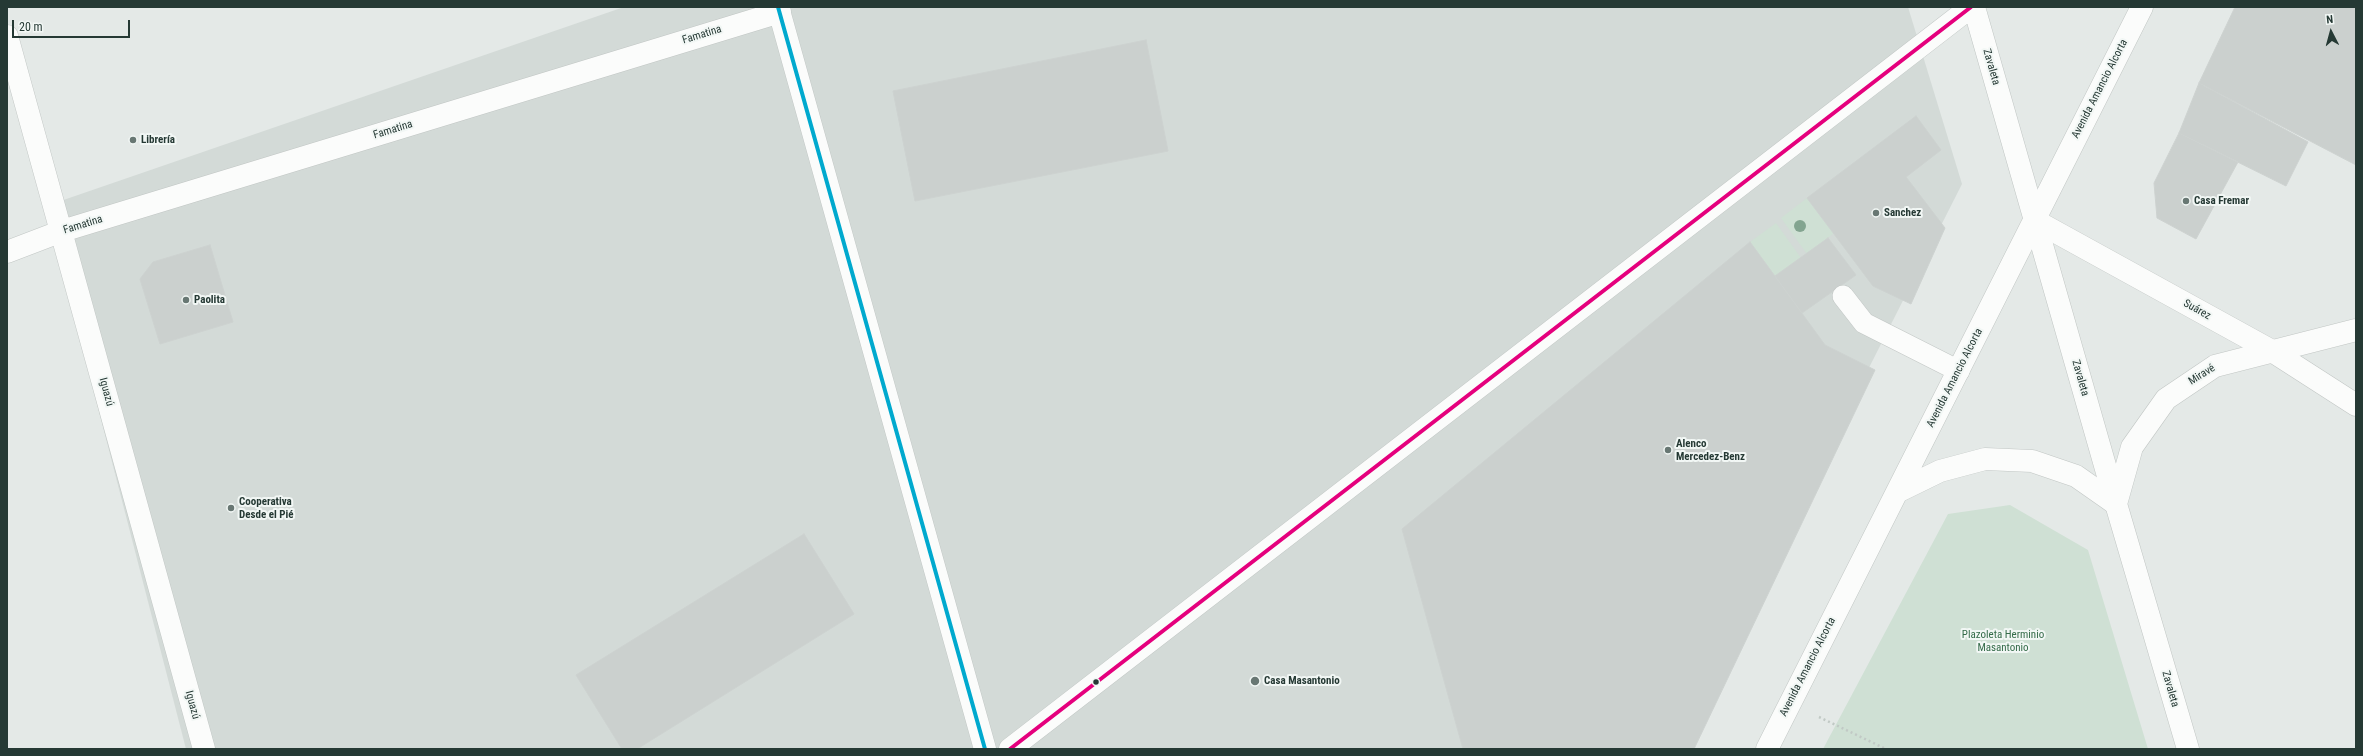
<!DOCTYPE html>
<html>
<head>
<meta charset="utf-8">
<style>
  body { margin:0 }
  #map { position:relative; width:2363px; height:756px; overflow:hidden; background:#e4e9e7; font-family:"Roboto Condensed",sans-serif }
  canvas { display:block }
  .frame { position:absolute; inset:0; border:8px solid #253934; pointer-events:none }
  .north { position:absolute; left:2311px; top:12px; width:40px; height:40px; -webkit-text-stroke:3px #f2f7f5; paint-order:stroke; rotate:354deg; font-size:11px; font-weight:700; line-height:16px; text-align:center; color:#253934 }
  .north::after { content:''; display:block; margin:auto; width:14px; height:18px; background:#253934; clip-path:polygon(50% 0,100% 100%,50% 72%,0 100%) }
  .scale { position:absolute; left:12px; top:20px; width:118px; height:18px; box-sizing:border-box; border:2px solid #253934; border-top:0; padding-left:5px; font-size:12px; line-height:14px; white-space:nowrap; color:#253934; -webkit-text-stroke:3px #f2f7f5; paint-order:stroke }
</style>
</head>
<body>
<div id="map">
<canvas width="2363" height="756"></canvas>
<div class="frame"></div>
<div class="north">N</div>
<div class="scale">20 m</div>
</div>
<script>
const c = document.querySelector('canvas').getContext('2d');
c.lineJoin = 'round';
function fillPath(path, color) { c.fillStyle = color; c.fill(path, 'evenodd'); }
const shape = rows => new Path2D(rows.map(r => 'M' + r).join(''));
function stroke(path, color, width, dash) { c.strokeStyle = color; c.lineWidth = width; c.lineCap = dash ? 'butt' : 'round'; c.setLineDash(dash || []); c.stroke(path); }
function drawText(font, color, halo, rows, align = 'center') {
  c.font = font + ' "Roboto Condensed",sans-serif'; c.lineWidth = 4; c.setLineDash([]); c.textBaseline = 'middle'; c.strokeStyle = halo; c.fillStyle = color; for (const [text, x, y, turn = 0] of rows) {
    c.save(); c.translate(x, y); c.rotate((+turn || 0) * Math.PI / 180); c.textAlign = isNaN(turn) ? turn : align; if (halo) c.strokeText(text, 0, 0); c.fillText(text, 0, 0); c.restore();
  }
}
fillPath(shape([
  [624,7,1908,7,1962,184,1676,749,186,749,46,206]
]), '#d3dad7');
fillPath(shape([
  [1807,198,1834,233,1807,254,1781,218],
  [1776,223,1801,258,1775,276,1750,242],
  [2010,505,2088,550,2148,749,1823,749,1948,514]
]), '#cfe0d4');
const building = shape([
  [2235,7,2356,7,2356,165,2199,83,2235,7],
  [1146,40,1168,151,915,201,893,91,1146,40],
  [2199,83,2308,142,2286,186,2179,133,2199,83],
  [1916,116,1941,150,1906,177,1945,228,1911,304,1873,286,1807,198,1916,116],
  [2179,133,2238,162,2196,239,2157,218,2154,183,2179,133],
  [1828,238,1856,275,1802,313,1775,276,1828,238],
  [1750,242,1825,345,1875,370,1694,749,1463,749,1402,529,1750,242],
  [210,245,233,322,160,344,140,279,153,262,210,245],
  [804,534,854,614,637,749,622,749,576,675,804,534]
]);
fillPath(building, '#cbd0ce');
stroke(building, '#cdd2d0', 1);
const lane = shape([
  [1843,296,1864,323,1959,371]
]);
const street = shape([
  [778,7,985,749],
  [1974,7,2116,504,2188,749],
  [7,36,204,749],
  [7,252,62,231,780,12],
  [2116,504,2132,447,2166,399,2215,366,2356,330],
  [1010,749,1971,7]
]);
const secondary = shape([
  [2034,220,2272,351,2356,405],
  [1897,492,1940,471,1985,459,2032,461,2076,476,2116,504],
  [1767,749,2142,7]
]);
stroke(lane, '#c1c6c4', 22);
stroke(street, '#c1c6c4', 23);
stroke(secondary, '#c1c6c4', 23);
stroke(shape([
  [1819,717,1886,749]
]), '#c1c9c5', 2.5, [2, 3]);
stroke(lane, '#fbfcfb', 21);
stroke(street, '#fbfcfb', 22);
stroke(secondary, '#fbfcfb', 22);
stroke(shape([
  [778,7,985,749]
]), '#00a9ce', 4);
stroke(shape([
  [1010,749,1971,7]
]), '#e5007d', 4);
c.fillStyle = '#83a490';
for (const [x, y] of [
  [1800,226]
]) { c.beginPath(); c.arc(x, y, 6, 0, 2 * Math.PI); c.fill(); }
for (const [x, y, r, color] of [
  [133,140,4,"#687773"],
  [2186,201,4,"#687773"],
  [1876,213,4,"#687773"],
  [186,300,4,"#687773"],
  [1668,450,4,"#687773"],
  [231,508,4,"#687773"],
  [1255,681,5,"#687773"],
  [1096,682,3.5,"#253934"]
]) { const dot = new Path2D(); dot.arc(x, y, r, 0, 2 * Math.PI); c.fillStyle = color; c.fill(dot); stroke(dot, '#f2f7f5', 1.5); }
drawText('11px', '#253934', '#f2f7f5', [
  ["Famatina",702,35,-17],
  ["Zavaleta",1991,67,74],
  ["Avenida Amancio Alcorta",2100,89,-63],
  ["Famatina",393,130,-17],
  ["Famatina",83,225,-17],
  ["Suárez",2197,310,29],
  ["Miravé",2202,375,-32],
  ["Avenida Amancio Alcorta",1955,378,-63],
  ["Zavaleta",2080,378,74],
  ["Iguazú",106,392,75],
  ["Avenida Amancio Alcorta",1808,667,-63],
  ["Zavaleta",2170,689,74],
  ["Iguazú",192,705,75]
]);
drawText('bold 11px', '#253934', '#f2f7f5', [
  ["Librería",141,140],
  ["Casa Fremar",2194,201],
  ["Sanchez",1884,213],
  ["Paolita",194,300],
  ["Alenco",1676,444],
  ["Mercedez-Benz",1676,457],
  ["Cooperativa",239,502],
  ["Desde el Pié",239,515],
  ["Casa Masantonio",1264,681]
], 'left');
drawText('11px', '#346b49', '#f2f7f5', [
  ["Plazoleta Herminio",2003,635],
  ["Masantonio",2003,648]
]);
</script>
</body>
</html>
